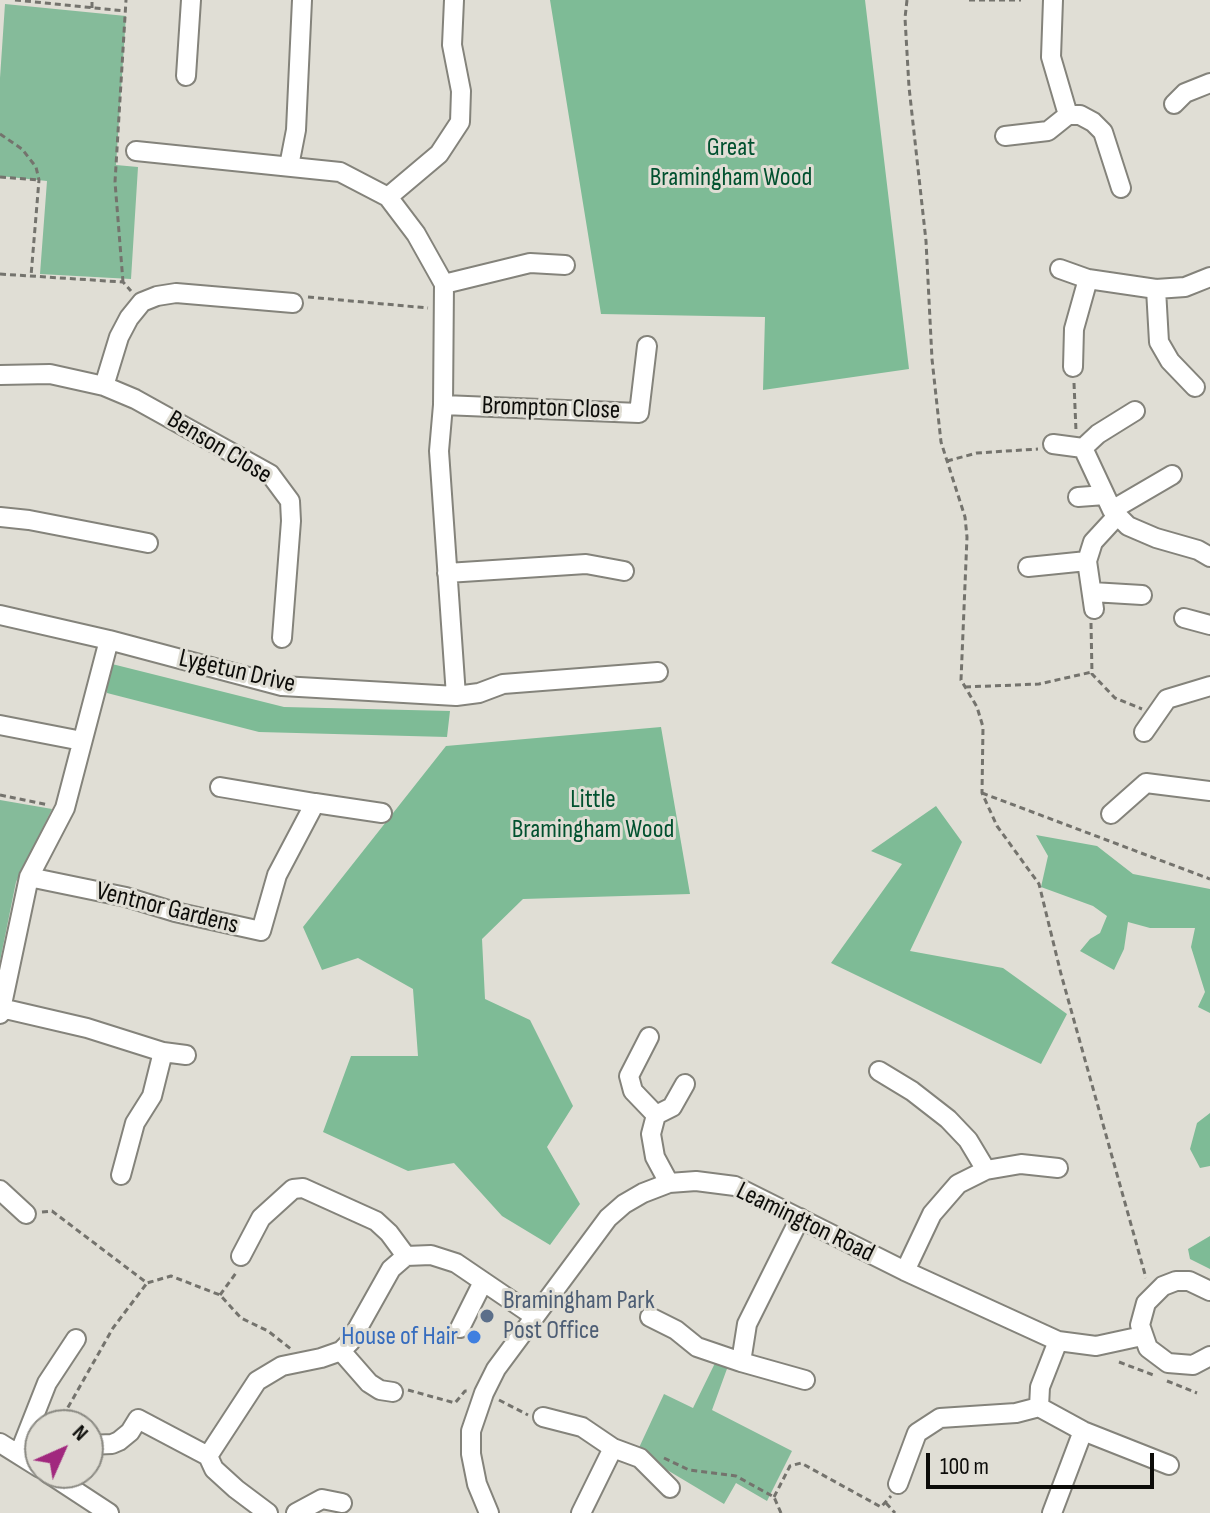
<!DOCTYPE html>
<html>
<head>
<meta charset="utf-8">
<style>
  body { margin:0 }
  #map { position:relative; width:1210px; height:1513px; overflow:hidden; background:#e0ded5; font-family:"Sofia Sans Condensed",sans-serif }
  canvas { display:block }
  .north { position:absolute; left:24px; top:1409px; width:80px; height:80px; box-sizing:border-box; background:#e0ded5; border:2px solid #8b8a83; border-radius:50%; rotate:45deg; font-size:22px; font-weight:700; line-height:32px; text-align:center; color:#0c0c09 }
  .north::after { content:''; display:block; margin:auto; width:28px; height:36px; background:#a1287e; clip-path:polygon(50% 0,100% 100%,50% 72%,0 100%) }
  .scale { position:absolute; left:926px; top:1453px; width:228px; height:36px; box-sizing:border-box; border:4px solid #0c0c09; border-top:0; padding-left:10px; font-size:24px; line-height:28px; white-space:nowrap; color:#0c0c09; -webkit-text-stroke:6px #e0ded5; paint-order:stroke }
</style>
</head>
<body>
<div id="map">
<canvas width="1210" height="1513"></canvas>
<div class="north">N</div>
<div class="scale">100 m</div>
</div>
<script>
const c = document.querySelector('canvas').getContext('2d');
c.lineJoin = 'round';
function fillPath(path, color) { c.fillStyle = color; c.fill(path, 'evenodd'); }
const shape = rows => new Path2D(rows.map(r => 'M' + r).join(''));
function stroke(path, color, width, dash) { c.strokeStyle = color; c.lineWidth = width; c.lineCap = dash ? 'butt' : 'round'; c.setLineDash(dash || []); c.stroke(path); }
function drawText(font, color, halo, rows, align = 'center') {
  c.font = font + ' "Sofia Sans Condensed",sans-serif'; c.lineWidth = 6; c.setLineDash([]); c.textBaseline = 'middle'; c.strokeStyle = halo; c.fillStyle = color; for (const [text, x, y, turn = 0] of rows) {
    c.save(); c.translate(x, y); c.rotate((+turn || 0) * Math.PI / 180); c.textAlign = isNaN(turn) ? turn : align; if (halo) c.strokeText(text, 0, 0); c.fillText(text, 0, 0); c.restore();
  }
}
fillPath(shape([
  [5,4,126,16,116,165,138,167,131,279,40,274,47,181,0,176,0,78],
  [0,800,52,809,16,882,0,961],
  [716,1361,728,1366,712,1410,792,1451,767,1501,736,1483,724,1504,637,1452,664,1394,693,1408]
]), '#85bb9a');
fillPath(shape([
  [550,0,865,0,909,369,763,390,765,317,601,314],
  [108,663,284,707,450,711,447,737,259,732,107,693],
  [661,727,690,894,523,899,482,939,485,999,530,1020,573,1106,547,1147,580,1204,550,1245,502,1216,454,1163,408,1171,323,1132,351,1056,418,1056,413,989,358,958,322,970,303,927,446,746],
  [936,806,962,842,910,951,1003,968,1067,1014,1041,1064,831,963,902,864,871,851],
  [1036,835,1097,846,1133,874,1210,889,1210,1013,1198,1007,1205,992,1191,947,1195,928,1150,928,1128,922,1124,949,1114,970,1080,951,1090,939,1100,933,1107,916,1093,906,1041,887,1048,856],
  [1210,1113,1210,1166,1200,1168,1190,1149,1197,1123],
  [1210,1236,1210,1269,1190,1259,1188,1249]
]), '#7ebb96');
const minor = shape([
  [186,76,191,0],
  [1174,104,1185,93,1210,83],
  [1068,115,1080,115,1093,122,1103,132,1121,188],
  [1005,136,1048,131,1068,115,1051,57,1053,0],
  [136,151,340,172,388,197,416,234,444,284,443,405,439,451,456,696],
  [289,166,296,130,302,0],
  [388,197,439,154,460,122,461,91,452,45,454,0],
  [1060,269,1088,279,1156,289,1185,287,1210,277],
  [444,284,530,263,565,265],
  [1156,289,1159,342,1170,361,1195,387],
  [1073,367,1074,329,1088,279],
  [0,375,50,374,104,386,135,399,270,474,290,501,291,521,282,638],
  [104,386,119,337,129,318,142,302,157,296,176,293,293,303],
  [443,405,639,413,647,346],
  [1053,444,1083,448,1112,510,1128,526,1156,538,1198,550,1210,557],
  [1083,448,1098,434,1135,411],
  [1078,497,1105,495],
  [1112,510,1172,475],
  [0,517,29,520,148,543],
  [1028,567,1087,561],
  [447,573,586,564,624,571],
  [1092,592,1142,595],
  [1094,609,1087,561,1093,542,1116,517],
  [0,615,109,640,282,686,456,696,479,693,503,684,658,672],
  [1184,618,1210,625],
  [0,725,82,741],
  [1144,732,1167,699,1210,686],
  [315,803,382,813],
  [1111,814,1146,783,1210,791],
  [29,877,126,897,175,912,261,931,277,875,315,803,220,787],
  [1,1008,87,1028,163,1052,152,1096,135,1123,121,1175],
  [0,1014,29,877,65,808,109,640],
  [649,1037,629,1076,633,1091,656,1115,672,1107,685,1084],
  [163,1052,186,1055],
  [879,1071,912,1091,948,1119,968,1140,986,1170],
  [656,1115,651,1134,655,1157,669,1183],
  [0,1190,26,1214],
  [241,1256,261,1218,293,1189,303,1188,376,1221,389,1233,406,1256],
  [905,1271,932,1214,958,1184,986,1170,1021,1164,1058,1168],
  [1210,1291,1189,1281,1176,1281,1163,1286,1146,1303,1140,1325,1148,1348,1168,1363,1193,1365,1210,1356],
  [650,1317,676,1330,697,1347,741,1362,747,1324,800,1218],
  [460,1328,483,1282],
  [1058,1341,1040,1387,1039,1407,1083,1431,1169,1465],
  [341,1351,369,1383,380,1390,393,1392],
  [741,1362,805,1380],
  [543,1417,582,1427,613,1448,581,1513],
  [0,1443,40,1468],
  [88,1445,112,1444,119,1441,130,1432,138,1419,208,1456,257,1381,282,1366,321,1358,341,1351,350,1342,391,1269,406,1256,431,1255,456,1263,534,1316],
  [613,1448,640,1458,670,1488],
  [19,1454,47,1383,76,1339],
  [208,1456,214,1469,236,1489,268,1513],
  [48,1473,109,1513],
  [898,1484,917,1433,940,1418,1016,1413,1039,1407],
  [296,1513,322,1499,342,1503],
  [489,1513,477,1484,471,1454,471,1431,484,1393,496,1369,608,1218,624,1204,643,1193,669,1183,696,1181,735,1186,905,1271,1058,1341,1096,1346,1142,1336],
  [1052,1513,1083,1431]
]);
stroke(minor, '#84837b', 22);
stroke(shape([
  [15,0,125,11],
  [907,0,905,18,909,87,926,241,932,359,941,442,965,517,967,537,961,680,977,707,983,727,982,793,997,826,1039,884,1061,974,1146,1278],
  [969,0,1021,0],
  [92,8,92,0],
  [0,134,22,149,36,167,39,180,31,276],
  [0,177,39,180],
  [0,274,123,282,131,291],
  [123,282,115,182,126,0],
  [308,297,428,308],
  [1074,383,1076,431],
  [947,461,977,453,1038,449],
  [1091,623,1092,674,1115,698,1142,709],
  [965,687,1039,684,1092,672],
  [982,793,1210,879],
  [0,795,49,805],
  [42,1212,52,1211,147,1283,171,1276,220,1295,241,1318,268,1331,291,1349],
  [220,1295,236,1273],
  [1119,1362,1156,1376],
  [1167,1381,1197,1393],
  [408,1390,455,1403,465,1391,469,1391],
  [499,1400,528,1415],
  [58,1425,113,1328,147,1283],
  [664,1458,689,1470,736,1476,774,1497,781,1513],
  [774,1497,790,1466,801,1463,881,1507,891,1496],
  [886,1503,895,1513]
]), '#74736d', 3, [6, 4]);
stroke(minor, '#fff', 18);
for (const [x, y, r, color] of [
  [487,1316,8,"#5c6f8a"],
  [474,1337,8,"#3f7fe0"]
]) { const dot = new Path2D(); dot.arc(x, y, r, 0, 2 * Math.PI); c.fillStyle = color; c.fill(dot); stroke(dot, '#e0ded5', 3); }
drawText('26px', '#01512f', '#e0ded5', [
  ["Great",731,148],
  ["Bramingham Wood",731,178],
  ["Little",593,800],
  ["Bramingham Wood",593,830]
]);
drawText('26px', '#0c0c09', '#e0ded5', [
  ["Brompton Close",551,409,2],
  ["Benson Close",219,448,31],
  ["Lygetun Drive",237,672,13],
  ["Ventnor Gardens",167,909,14],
  ["Leamington Road",805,1223,26]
]);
drawText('26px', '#4e5e75', '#e0ded5', [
  ["Bramingham Park",503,1301],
  ["Post Office",503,1331]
], 'left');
drawText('26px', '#366cbe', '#e0ded5', [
  ["House of Hair",458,1337]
], 'right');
</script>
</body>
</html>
